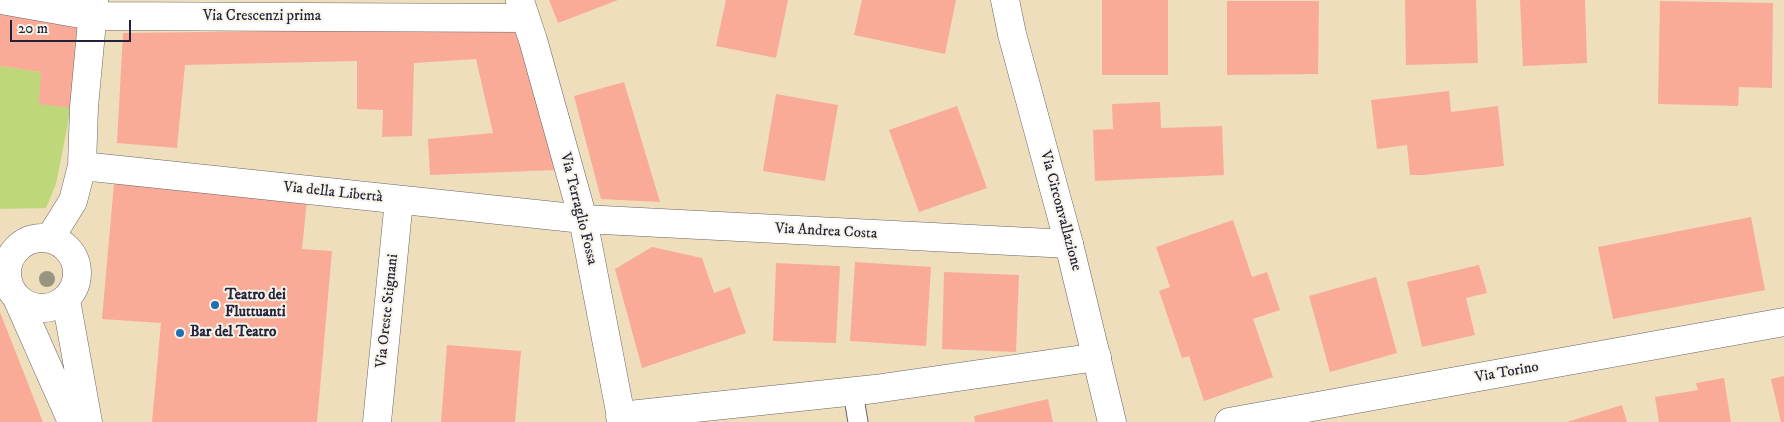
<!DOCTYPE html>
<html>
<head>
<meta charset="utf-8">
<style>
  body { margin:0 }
  #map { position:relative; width:1784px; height:422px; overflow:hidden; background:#eedebc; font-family:"IM FELL DW Pica",serif }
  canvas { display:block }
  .scale { position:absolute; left:10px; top:20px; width:121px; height:22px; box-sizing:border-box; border:2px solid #22223b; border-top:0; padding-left:6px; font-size:15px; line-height:18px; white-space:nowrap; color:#22223b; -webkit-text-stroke:4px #f7f3e8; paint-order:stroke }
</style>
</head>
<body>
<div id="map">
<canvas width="1784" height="422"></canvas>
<div class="scale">20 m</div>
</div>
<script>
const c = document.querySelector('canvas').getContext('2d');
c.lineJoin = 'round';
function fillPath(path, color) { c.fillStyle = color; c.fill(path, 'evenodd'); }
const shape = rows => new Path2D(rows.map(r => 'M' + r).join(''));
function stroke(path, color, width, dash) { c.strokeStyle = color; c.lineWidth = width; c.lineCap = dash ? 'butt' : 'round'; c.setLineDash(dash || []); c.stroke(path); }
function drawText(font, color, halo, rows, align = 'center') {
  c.font = font + ' "IM FELL DW Pica",serif'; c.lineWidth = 4; c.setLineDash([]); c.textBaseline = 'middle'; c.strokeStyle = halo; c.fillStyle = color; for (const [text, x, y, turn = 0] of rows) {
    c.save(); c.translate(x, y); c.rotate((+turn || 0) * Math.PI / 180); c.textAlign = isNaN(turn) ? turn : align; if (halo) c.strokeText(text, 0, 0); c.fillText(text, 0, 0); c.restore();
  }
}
fillPath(shape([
  [0,66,41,72,71,108,56,184,46,208,0,209]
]), '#bed77b');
fillPath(shape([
  [549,0,618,0,558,23],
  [726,0,788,0,776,58,716,46],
  [862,0,956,0,945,54,854,35],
  [1102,0,1168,0,1168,75,1102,75],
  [1405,0,1476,0,1478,63,1406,65],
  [1520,0,1585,0,1587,63,1523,66],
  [1227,1,1319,1,1318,74,1227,75],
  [1660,1,1773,3,1772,88,1739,87,1738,106,1658,104],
  [0,12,85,25,71,108,39,104,41,72,0,66],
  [518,28,556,170,430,175,428,139,493,133,476,59,414,63,412,136,382,137,383,110,357,109,357,61,185,65,177,148,117,143,123,33],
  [624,82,660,202,601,199,574,96],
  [1449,91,1451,112,1498,106,1504,166,1424,175,1410,175,1407,145,1377,149,1371,100],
  [776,94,838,105,825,181,763,171],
  [1160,102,1161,128,1222,126,1224,175,1095,181,1093,130,1113,129,1112,104],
  [957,106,987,188,919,212,889,130],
  [114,183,307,200,302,249,332,251,317,422,152,422,161,323,102,319],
  [1751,217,1765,290,1613,319,1598,247],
  [1233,220,1252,277,1267,272,1280,310,1253,319,1273,377,1204,401,1189,356,1182,358,1159,291,1170,287,1156,247],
  [652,247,702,258,714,293,730,287,746,333,642,368,615,269],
  [855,262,931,267,926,346,850,341],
  [776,263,840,266,836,343,773,341],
  [1479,265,1487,293,1466,298,1475,335,1422,347,1407,282],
  [944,272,1019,275,1016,352,942,349],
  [1376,277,1397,353,1330,372,1309,296],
  [0,312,43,422,0,422],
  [447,345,521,351,515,422,441,422],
  [1784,376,1784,422,1781,422,1771,379],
  [1724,378,1731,422,1659,422,1655,397,1698,390,1696,383],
  [1048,399,1053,422,975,422,974,416],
  [1622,405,1627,422,1567,422]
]), '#faab98');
const service = shape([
  [853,392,858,422]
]);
const minor = shape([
  [1,0,92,16,525,18],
  [520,1,533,40,583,219,622,422],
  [82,166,583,219,1069,244],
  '7 273a35 35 0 1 1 70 0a35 35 0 1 1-70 0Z',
  [50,238,73,201,82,166,84,107,94,0],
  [17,298,72,422],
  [66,300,88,422],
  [620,416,875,389,1097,357],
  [377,422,399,200],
  [1229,422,1784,322]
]);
const tertiary = shape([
  [1005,0,1012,34,1069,244,1112,422]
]);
stroke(service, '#696468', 21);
stroke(minor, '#696468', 29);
stroke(tertiary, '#696468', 29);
stroke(service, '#fff', 19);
stroke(minor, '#fff', 28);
stroke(tertiary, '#fff', 28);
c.fillStyle = '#989480';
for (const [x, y] of [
  [47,279]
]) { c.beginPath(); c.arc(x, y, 8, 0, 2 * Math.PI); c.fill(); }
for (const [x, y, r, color] of [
  [215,305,5,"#1f6fb2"],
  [180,333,5,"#1f6fb2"]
]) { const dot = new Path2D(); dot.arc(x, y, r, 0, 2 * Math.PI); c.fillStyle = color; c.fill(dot); stroke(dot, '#f7f3e8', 2); }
drawText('15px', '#22223b', '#f7f3e8', [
  ["Via Crescenzi prima",262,17],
  ["Via della Libertà",333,193,6],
  ["Via Terraglio Fossa",578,209,76],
  ["Via Circonvallazione",1060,211,75],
  ["Via Andrea Costa",826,232,3],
  ["Via Oreste Stignani",388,311,-84],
  ["Via Torino",1507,373,-10]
]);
drawText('bold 15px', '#22223b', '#f7f3e8', [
  ["Teatro dei",225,296],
  ["Fluttuanti",225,313],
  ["Bar del Teatro",190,333]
], 'left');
</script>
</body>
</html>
